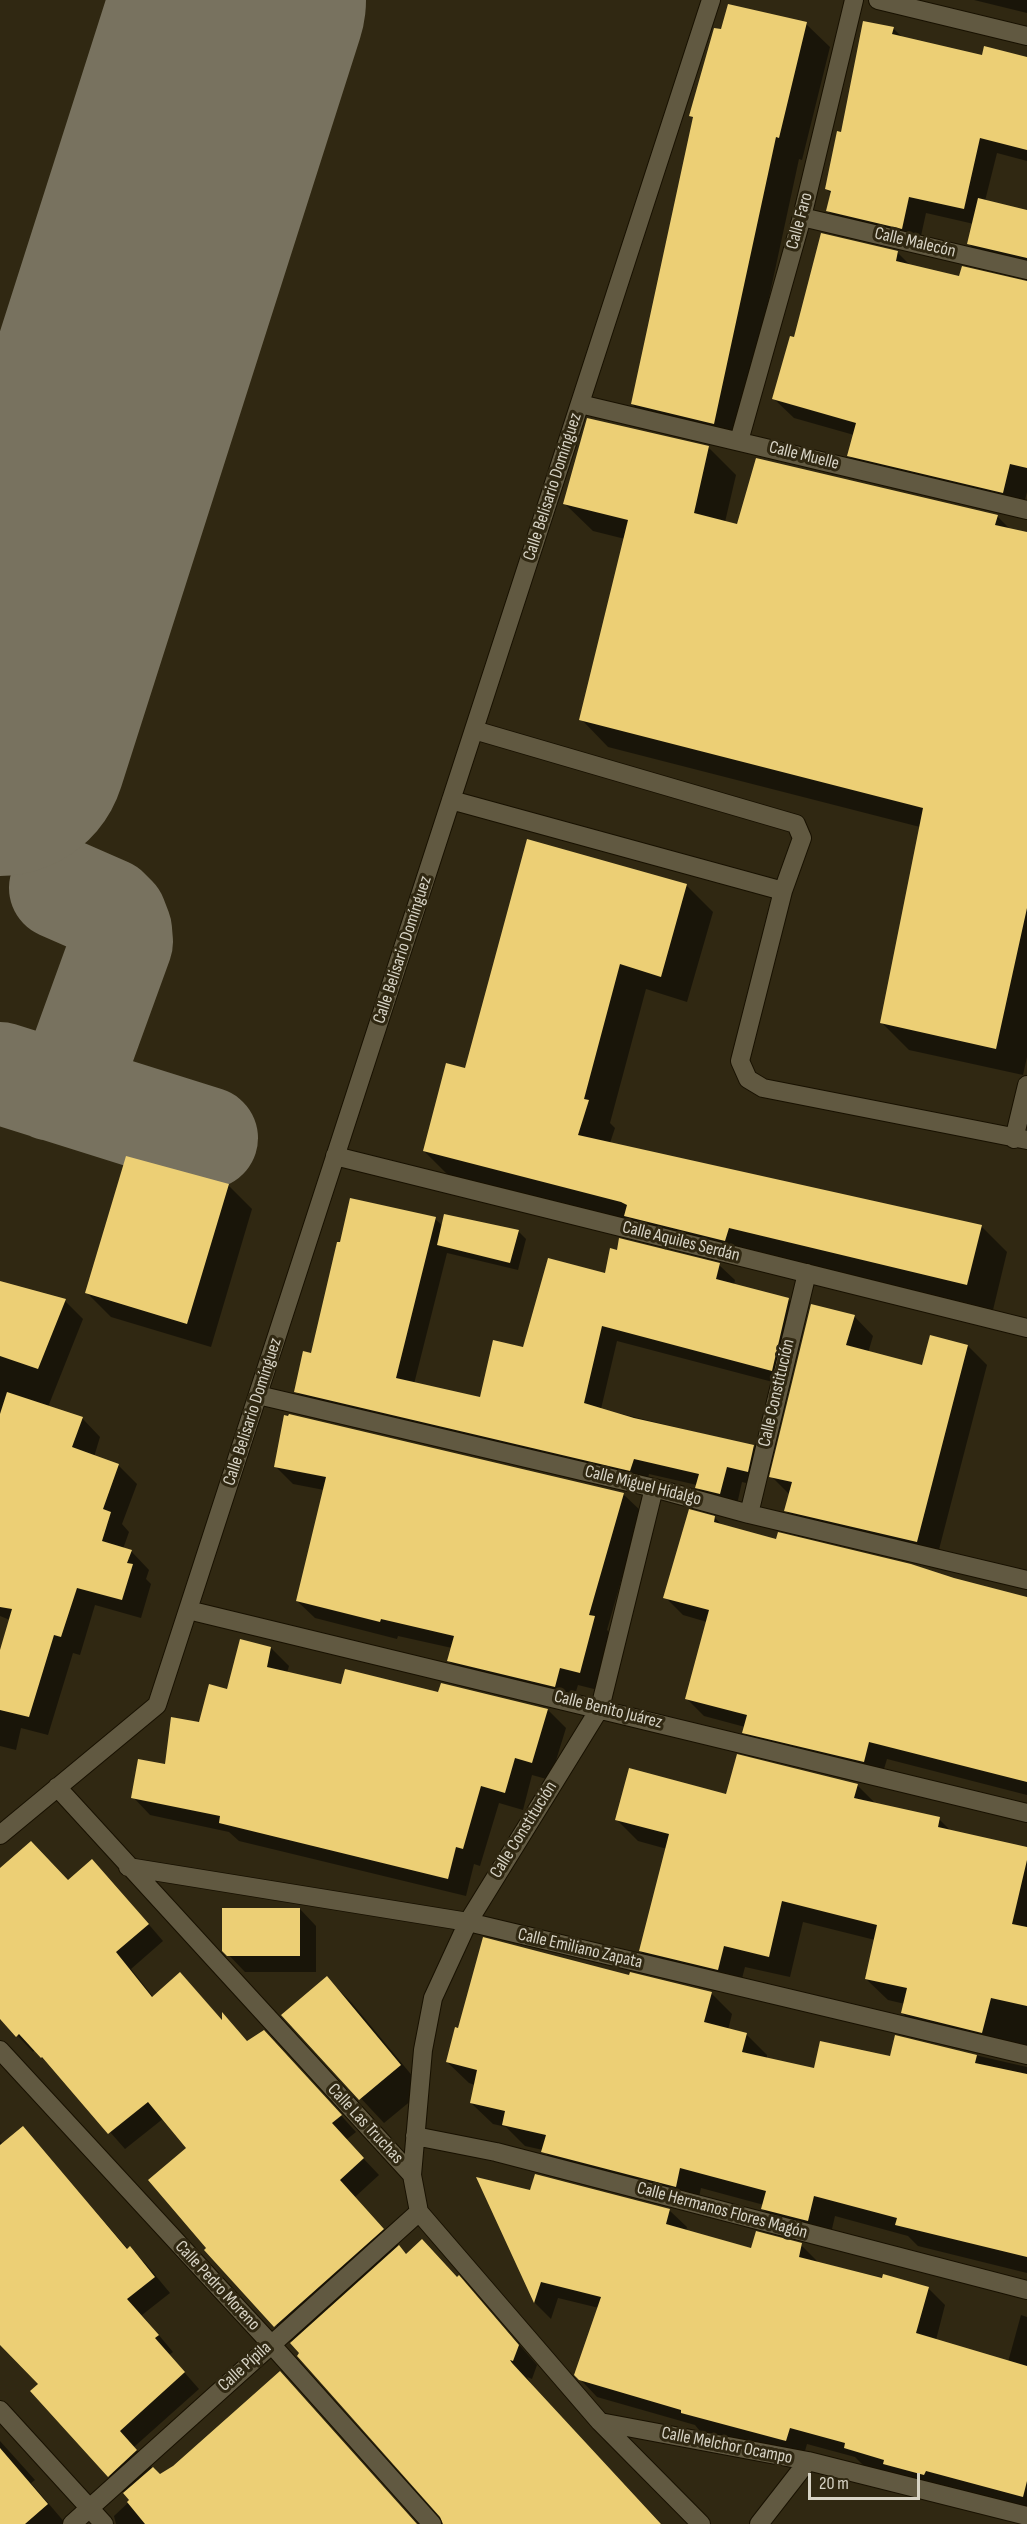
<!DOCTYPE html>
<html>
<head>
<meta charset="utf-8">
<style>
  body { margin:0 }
  #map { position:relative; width:1027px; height:2524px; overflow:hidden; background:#302812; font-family:"Sofia Sans Condensed",sans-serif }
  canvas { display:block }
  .scale { position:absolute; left:808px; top:2473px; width:112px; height:27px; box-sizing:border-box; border:3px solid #d7d3c5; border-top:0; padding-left:8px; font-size:18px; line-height:21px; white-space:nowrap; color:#d7d3c5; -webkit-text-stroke:4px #302812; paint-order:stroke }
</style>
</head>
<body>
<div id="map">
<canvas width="1027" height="2524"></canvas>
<div class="scale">20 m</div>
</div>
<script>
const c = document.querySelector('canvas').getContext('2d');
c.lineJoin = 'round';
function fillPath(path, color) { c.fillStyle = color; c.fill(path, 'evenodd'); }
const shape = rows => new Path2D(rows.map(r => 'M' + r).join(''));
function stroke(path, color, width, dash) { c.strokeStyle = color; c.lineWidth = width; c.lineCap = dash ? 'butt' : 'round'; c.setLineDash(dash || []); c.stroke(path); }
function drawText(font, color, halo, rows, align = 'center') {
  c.font = font + ' "Sofia Sans Condensed",sans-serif'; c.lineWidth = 6; c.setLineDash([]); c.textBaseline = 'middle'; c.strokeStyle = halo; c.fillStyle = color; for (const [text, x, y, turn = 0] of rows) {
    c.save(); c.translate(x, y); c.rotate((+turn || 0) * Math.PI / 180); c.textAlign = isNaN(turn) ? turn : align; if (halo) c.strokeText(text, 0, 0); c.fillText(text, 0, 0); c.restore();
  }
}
fillPath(shape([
  [974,0,1027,0,1027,13],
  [806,24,830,47,802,160,799,159,737,446,656,427,632,404,694,119,691,116],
  [893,28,903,38,983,57,1027,59,1027,161,997,153,985,201,1027,212,1027,273,988,263,969,244,974,224,926,213,919,245,844,227,828,211,832,194,826,189,842,134],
  [897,252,911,266,960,278,1027,282,1027,492,1022,511,869,475,849,455,854,435,794,418,774,399,795,339],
  [708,447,736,475,725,522,738,525,997,516,1011,530,1027,534,1027,1057,1023,1075,909,1050,881,1022,920,827,608,747,581,719,625,539,593,531,565,504],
  [687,886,713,912,687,1002,646,989,610,1123,615,1128,610,1143,981,1226,1007,1252,993,1310,450,1177,424,1151,466,1070],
  [228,1185,252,1209,211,1347,111,1317,87,1293],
  [435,1219,443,1226,518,1231,526,1239,518,1270,447,1253,414,1384,481,1399,525,1349,606,1275,719,1265,735,1280,734,1285,789,1300,804,1315,788,1386,617,1341,601,1409,753,1446,769,1462,763,1487,742,1482,736,1509,712,1503,697,1487,697,1485,649,1474,646,1486,311,1407,296,1391,312,1355],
  [0,1283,65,1301,83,1319,48,1407,82,1418,100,1437,94,1457,118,1465,137,1484,122,1524,129,1532,123,1549,131,1551,149,1570,146,1579,151,1584,141,1618,95,1605,80,1655,73,1653,48,1735,21,1728,16,1750,0,1746,0,1655,10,1620,0,1616],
  [854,1316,873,1336,868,1353,923,1367,968,1346,987,1365,936,1561,805,1529,785,1510,790,1495,771,1476],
  [275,1466,623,1494,641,1511,607,1630,612,1635,598,1690,578,1685,572,1704,466,1678,449,1661,452,1648,398,1636,397,1639,315,1618,297,1601,324,1490,293,1484],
  [715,1518,723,1526,777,1541,953,1580,1027,1599,1027,1795,887,1759,881,1779,762,1750,744,1732,745,1727,704,1716,686,1698,707,1622,683,1615,665,1597],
  [271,1648,289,1666,287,1673,342,1686,439,1694,442,1685,548,1710,566,1728,550,1780,532,1775,523,1810,499,1803,480,1866,474,1864,466,1896,239,1841,229,1832,150,1815,133,1797,166,1766,228,1691],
  [857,1785,876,1804,939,1819,952,1832,1027,1849,1027,2059,924,2034,902,2013,905,2004,888,2000,866,1979,875,1940,803,1922,790,1977,745,1967,739,1990,662,1972,640,1951,667,1849,638,1841,617,1820,727,1795],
  [0,1870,69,1881,108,1877,163,1941,131,1969,154,1998,180,1974,224,2022,224,2016,248,2042,280,2048,356,2132,346,2140,379,2175,355,2197,407,2256,459,2278,477,2296,537,2365,532,2379,527,2377,531,2384,661,2524,444,2524,442,2516,293,2343,206,2250,208,2248,188,2148,164,2118,125,2149,58,2073,35,2050,33,2052,0,2017],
  [300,1909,316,1926,316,1972,245,1972,224,1950],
  [630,1977,711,1993,732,2014,728,2030,746,2034,767,2055,767,2059,815,2069,891,2058,896,2037,1027,2067,1027,2273,918,2246,908,2236,835,2216,829,2242,784,2230,763,2209,764,2205,701,2188,697,2207,564,2173,543,2150,525,2146,506,2127,493,2124,471,2103,475,2085,469,2083,447,2062,459,2029],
  [327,1978,351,2002,424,2090,384,2123,283,2015],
  [23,2128,128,2249,130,2248,146,2264,170,2293,142,2315,173,2352,169,2355,199,2389,134,2447,151,2467,160,2476,174,2467,280,2373,417,2524,116,2524,114,2516,131,2500,109,2476,40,2384,0,2336,0,2141,3,2144],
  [478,2180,531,2192,669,2210,687,2227,686,2231,752,2250,801,2245,819,2263,928,2288,945,2305,936,2340,1008,2362,1021,2315,1027,2317,1027,2509,863,2465,855,2457,807,2444,803,2458,699,2430,695,2425,597,2397,580,2379,599,2308,558,2298,551,2319,535,2303],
  [0,2441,35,2480,31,2483,66,2524,0,2524]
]), '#0007');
stroke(shape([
  [0,1073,207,1138],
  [52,1090,69,1079,77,1066,122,942,121,930,116,917,108,909,60,888]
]), '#78725f', 102);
stroke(shape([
  [0,749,239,0]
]), '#78725f', 254);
fillPath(shape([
  [728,4,807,22,779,138,776,137,714,424,631,404,693,117,689,116,714,28,721,29],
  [863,21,894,27,892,34,982,55,984,46,1027,57,1027,150,980,138,964,209,909,197,902,229,826,211,831,191,825,189,837,131,841,132],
  [978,198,1027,210,1027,258,967,244],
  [821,233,898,251,896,261,959,276,962,266,1027,281,1027,468,1010,464,1003,493,847,456,856,423,772,399,790,336,794,337],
  [587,418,709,446,694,513,737,524,756,458,998,515,995,525,1027,532,1027,908,996,1049,880,1023,923,808,579,720,628,520,563,504],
  [527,839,687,884,661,977,620,964,584,1099,589,1100,578,1135,982,1225,967,1285,729,1228,725,1241,624,1216,627,1205,621,1202,423,1151,446,1063,465,1068],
  [126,1156,229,1184,187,1324,85,1293],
  [350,1198,436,1217,396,1378,480,1397,493,1340,523,1347,548,1258,605,1273,610,1248,617,1250,619,1238,720,1263,716,1279,789,1298,772,1371,602,1326,584,1403,634,1418,754,1445,748,1472,727,1467,720,1494,695,1488,699,1474,634,1459,630,1471,294,1392,303,1351,311,1353,337,1242,340,1242],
  [444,1214,519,1230,510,1263,437,1245],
  [0,1281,66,1299,38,1369,0,1356],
  [811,1304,855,1315,846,1345,922,1365,930,1335,968,1345,917,1542,784,1511,792,1482,769,1477],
  [7,1392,83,1417,72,1447,119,1464,103,1509,111,1512,102,1541,132,1550,127,1563,133,1564,122,1600,77,1588,61,1637,54,1635,29,1717,0,1710,0,1650,12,1609,0,1607,0,1414],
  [289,1414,624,1493,589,1615,595,1616,580,1673,560,1668,555,1687,447,1661,454,1636,381,1619,380,1622,296,1601,326,1477,274,1467,284,1415,288,1416],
  [689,1509,715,1516,714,1522,776,1539,778,1532,911,1564,954,1578,1027,1597,1027,1782,869,1742,864,1762,742,1733,747,1715,685,1699,709,1610,663,1598],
  [240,1639,271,1647,267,1667,341,1684,345,1669,438,1692,441,1683,548,1709,532,1763,515,1758,505,1793,481,1786,463,1849,456,1847,448,1879,219,1823,220,1816,131,1798,138,1759,165,1764,171,1717,199,1722,209,1684,227,1689],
  [737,1754,858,1784,854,1798,940,1817,938,1827,1027,1847,1027,1860,1012,1924,1027,1927,1027,2006,991,1998,982,2033,901,2013,907,1988,865,1979,877,1925,782,1901,769,1957,724,1946,718,1970,639,1951,669,1834,615,1820,629,1768,726,1794],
  [31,1841,68,1880,92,1859,149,1924,116,1952,152,1997,180,1972,222,2020,222,2012,247,2041,264,2030,342,2115,332,2123,364,2158,340,2180,384,2229,274,2327,204,2250,206,2248,148,2180,186,2148,148,2102,108,2134,42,2057,41,2058,19,2034,16,2037,0,2019,0,1868],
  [222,1908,300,1908,300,1956,227,1956,222,1951],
  [483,1937,629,1975,630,1972,712,1992,704,2022,747,2033,742,2052,814,2068,820,2041,890,2056,895,2035,977,2055,975,2063,1027,2074,1027,2257,895,2225,897,2218,814,2196,808,2221,761,2209,766,2191,680,2168,676,2187,541,2152,546,2135,502,2125,505,2111,470,2103,477,2070,446,2062,455,2027,458,2028],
  [327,1976,401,2065,359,2100,281,2015],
  [23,2126,127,2249,130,2246,155,2277,127,2299,159,2335,155,2338,185,2372,120,2431,137,2450,108,2477,30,2391,38,2384,0,2345,0,2145],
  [535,2174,670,2209,666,2224,751,2248,756,2231,802,2243,799,2257,882,2278,883,2274,929,2287,916,2333,1027,2366,1027,2481,1023,2497,926,2471,924,2475,883,2464,884,2460,844,2448,845,2443,790,2428,786,2441,681,2413,681,2410,579,2380,574,2375,601,2297,541,2282,534,2303,476,2177,530,2190],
  [422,2239,457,2277,459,2275,519,2345,513,2361,510,2360,512,2363,661,2524,443,2524,440,2517,297,2356,299,2353,290,2343,399,2245,406,2254],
  [280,2371,417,2524,145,2524,127,2502,129,2500,123,2493,153,2467,160,2474,173,2466],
  [0,2448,48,2504,25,2524,0,2524]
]), '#eccf75');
const minor = shape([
  [878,0,1027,36],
  [802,217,1027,270],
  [580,404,1027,510],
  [739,441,802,217,854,0],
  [474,730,796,824,802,838,783,891,740,1061,748,1079,763,1088,1027,1140],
  [451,800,783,891],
  [1014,1139,1027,1085],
  [335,1156,1027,1328],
  [258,1395,654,1488,749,1514,1027,1580],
  [749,1514,807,1273],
  [188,1610,1027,1813],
  [57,1787,412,2175,419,2212,600,2422,701,2524],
  [0,1835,157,1705,711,0],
  [128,1867,468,1922,1027,2055],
  [0,2050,271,2344,432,2524],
  [415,2136,496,2152,1027,2290],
  [412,2175,423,2050,433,1998,468,1922,600,1708,654,1488],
  [0,2410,104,2524],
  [600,2422,808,2461,1027,2516],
  [72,2524,419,2212],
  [759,2524,808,2461]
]);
stroke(minor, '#181100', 20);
stroke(minor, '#615941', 18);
drawText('18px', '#d7d3c5', '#302812', [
  ["Calle Faro",800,221,-75],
  ["Calle Malecón",915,243,13],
  ["Calle Muelle",804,456,14],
  ["Calle Belisario Domínguez",553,487,-72],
  ["Calle Belisario Domínguez",403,950,-72],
  ["Calle Aquiles Serdán",681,1242,14],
  ["Calle Constitución",777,1393,-77],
  ["Calle Belisario Domínguez",253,1412,-72],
  ["Calle Miguel Hidalgo",643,1486,14],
  ["Calle Benito Juárez",608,1710,14],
  ["Calle Constitución",524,1830,-58],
  ["Calle Emiliano Zapata",580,1949,13],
  ["Calle Las Truchas",365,2124,47],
  ["Calle Hermanos Flores Magón",722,2211,15],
  ["Calle Pedro Moreno",217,2286,47],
  ["Calle Pípila",245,2367,-42],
  ["Calle Melchor Ocampo",727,2446,11]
]);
</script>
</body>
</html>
